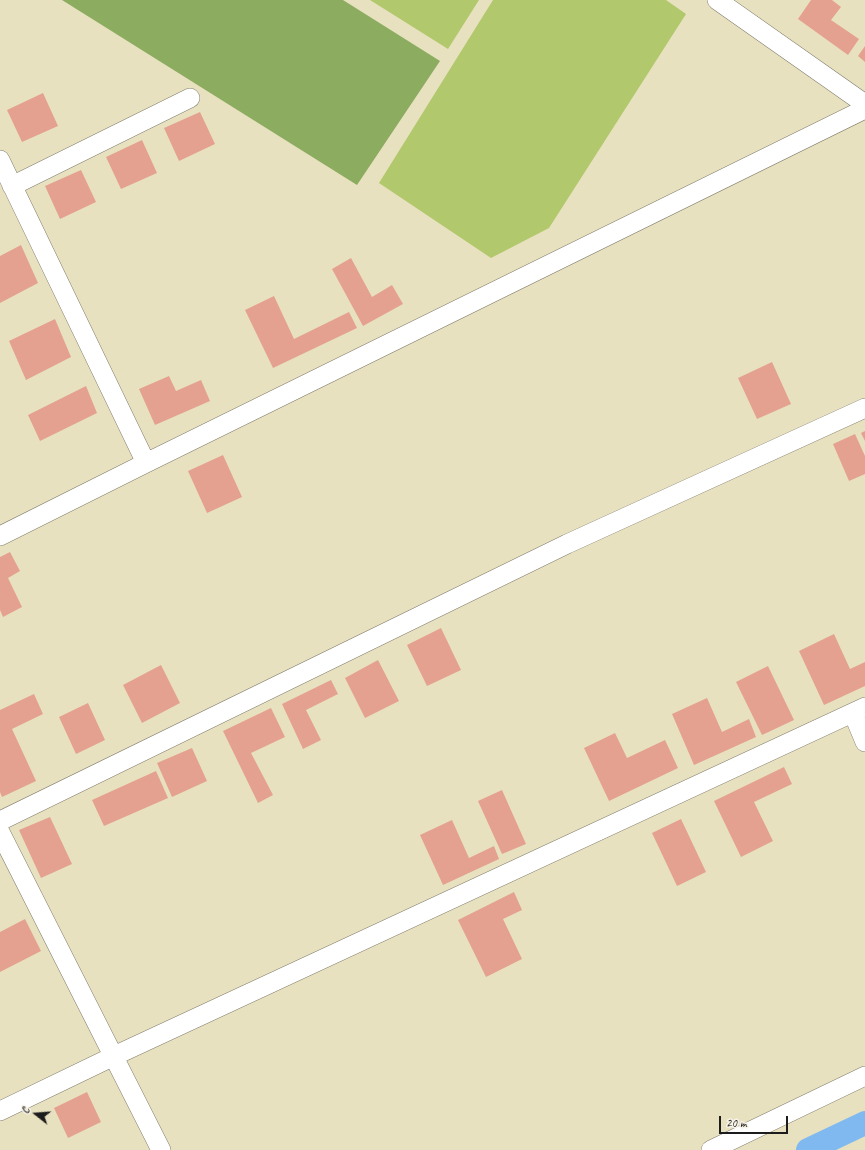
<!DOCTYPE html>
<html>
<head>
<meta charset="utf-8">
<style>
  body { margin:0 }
  #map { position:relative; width:865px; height:1150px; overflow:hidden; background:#e8e1bf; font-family:Caveat,sans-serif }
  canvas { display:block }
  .north { position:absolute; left:16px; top:1094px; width:40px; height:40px; -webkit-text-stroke:3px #f7f3e8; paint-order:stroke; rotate:287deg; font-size:11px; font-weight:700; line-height:16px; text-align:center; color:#1c1c1c }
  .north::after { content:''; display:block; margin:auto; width:14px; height:18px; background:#1c1c1c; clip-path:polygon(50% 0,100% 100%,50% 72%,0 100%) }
  .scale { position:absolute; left:719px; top:1116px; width:69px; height:18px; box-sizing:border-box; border:2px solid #1c1c1c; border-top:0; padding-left:5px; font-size:12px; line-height:14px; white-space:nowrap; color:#1c1c1c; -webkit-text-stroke:3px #f7f3e8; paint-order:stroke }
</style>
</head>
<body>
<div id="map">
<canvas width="865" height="1150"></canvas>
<div class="north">С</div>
<div class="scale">20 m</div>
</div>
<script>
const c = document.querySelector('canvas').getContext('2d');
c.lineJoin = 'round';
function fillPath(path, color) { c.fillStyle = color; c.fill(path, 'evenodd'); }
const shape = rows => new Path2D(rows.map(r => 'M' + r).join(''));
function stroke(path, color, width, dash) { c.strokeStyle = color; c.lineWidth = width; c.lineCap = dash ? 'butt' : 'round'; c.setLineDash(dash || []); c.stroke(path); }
fillPath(shape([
  [370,0,479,0,448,49],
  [493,0,666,0,686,14,549,228,491,258,379,183]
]), '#b1c86c');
fillPath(shape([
  [62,0,343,0,440,61,357,185]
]), '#8cac60');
stroke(shape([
  [808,1150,865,1123]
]), '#80b9f0', 24);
fillPath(shape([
  [811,0,832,0,841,7,831,20,859,39,848,55,798,19],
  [865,46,865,62,858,56],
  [43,93,58,126,22,142,7,110],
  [200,112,215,144,179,161,164,128],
  [142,140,157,173,121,189,106,157],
  [81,170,96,202,60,219,45,186],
  [21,245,38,283,0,303,0,256],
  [351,258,372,297,392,285,403,304,363,326,332,269],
  [274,296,294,339,349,312,357,328,273,368,245,310],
  [55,319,71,357,26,380,9,341],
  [772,362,791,404,757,419,738,378],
  [169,376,176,391,201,380,210,401,155,425,139,389],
  [86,386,97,413,40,441,28,415],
  [865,431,865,441,861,433],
  [855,434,865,456,865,474,849,481,833,444],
  [223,455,242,497,207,513,188,471],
  [10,552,20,571,8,578,22,607,3,617,0,610,0,557],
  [441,628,461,670,427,686,407,645],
  [834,634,850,669,865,662,865,686,824,705,799,651],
  [378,660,399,701,365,718,345,678],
  [161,665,180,703,142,723,123,685],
  [768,666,794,720,762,735,736,682],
  [331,680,338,694,306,710,321,740,303,749,282,704],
  [34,694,43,714,12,729,36,781,2,797,0,792,0,710],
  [707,698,722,732,749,719,756,737,694,765,672,714],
  [88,703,105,740,76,754,59,717],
  [271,708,285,737,251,753,273,795,258,803,223,731],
  [615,733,627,758,665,740,678,768,609,801,584,748],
  [192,748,207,781,172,797,157,763],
  [784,767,792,784,754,802,773,841,741,857,714,801],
  [156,771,168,798,104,826,92,800],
  [502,790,526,844,502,854,478,801],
  [50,817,72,864,41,878,19,830],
  [681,819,706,872,677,886,652,833],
  [452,820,469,858,494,846,499,859,443,885,420,835],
  [514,892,522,910,503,919,522,959,486,977,458,920],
  [25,919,41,951,0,972,0,932],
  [87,1092,101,1122,68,1138,54,1108]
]), '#e4a190');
const minor = shape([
  [717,0,865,104],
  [0,160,146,463],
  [12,186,190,98],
  [0,536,146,463,865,109],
  [853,713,865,742],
  [0,821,567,544,865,408],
  [0,832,161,1150],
  [0,1111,114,1056,865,707],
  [711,1150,865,1076]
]);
stroke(minor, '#827e6e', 20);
stroke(minor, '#fff', 19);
</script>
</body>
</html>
